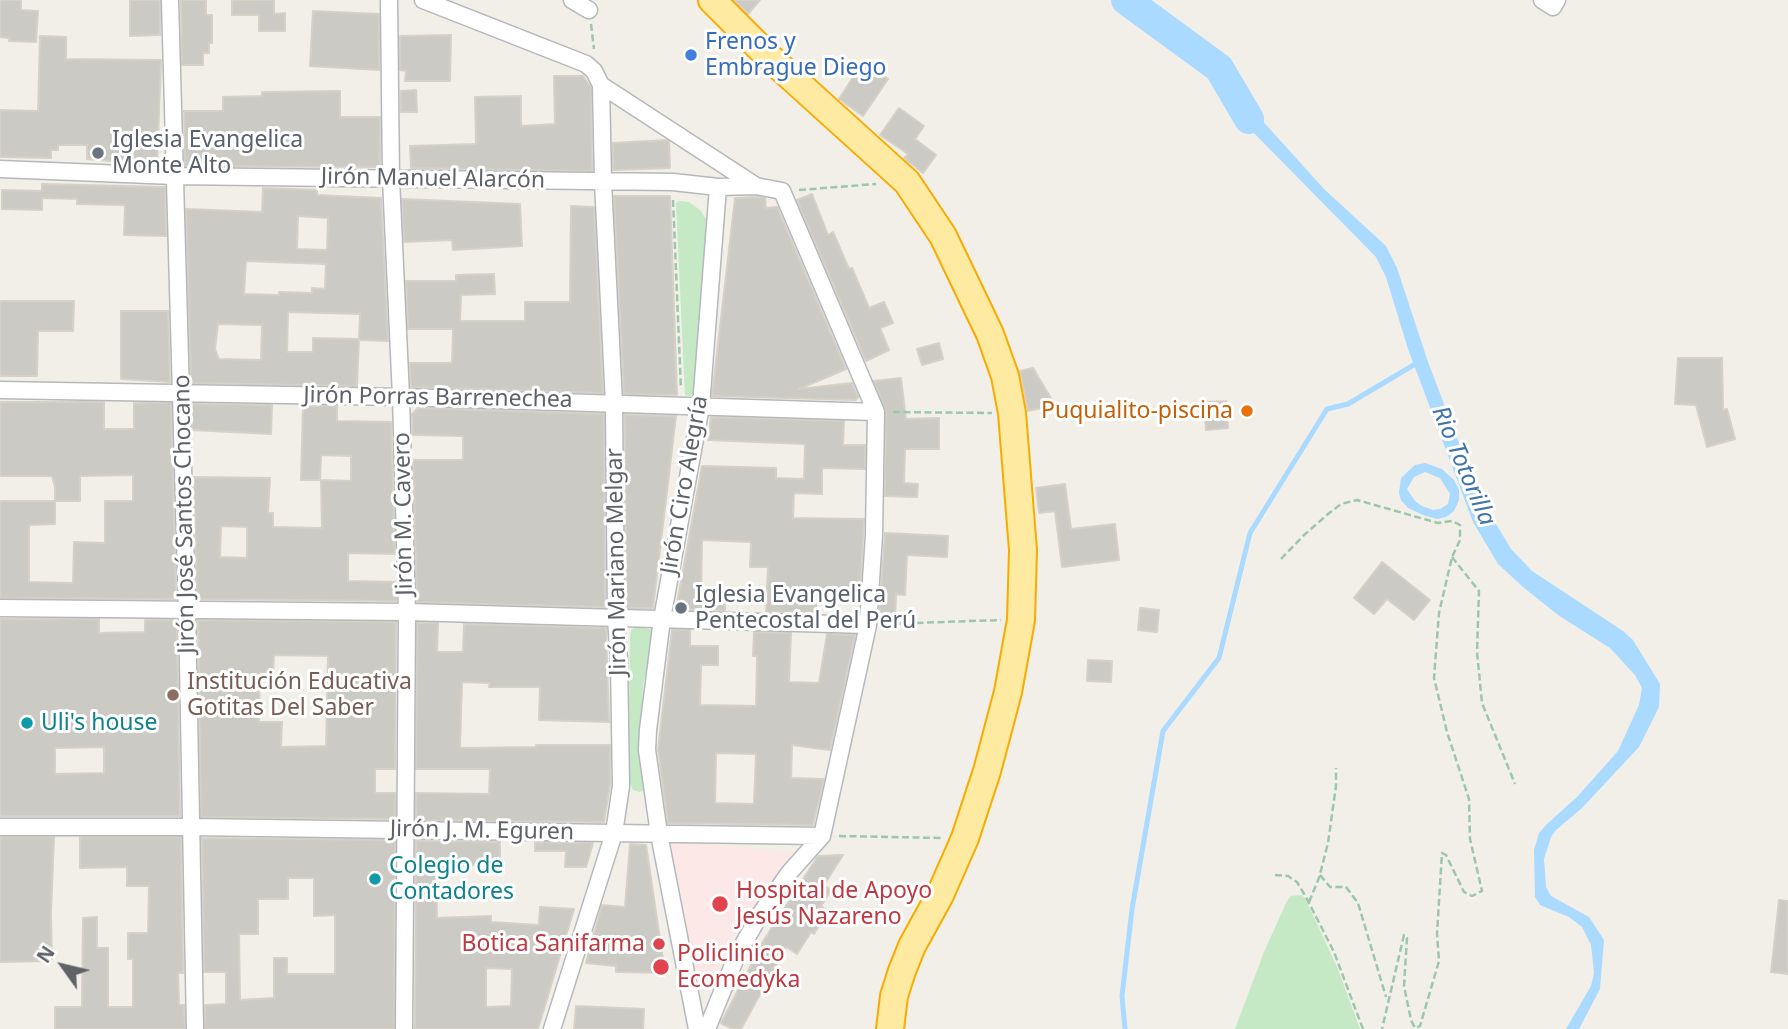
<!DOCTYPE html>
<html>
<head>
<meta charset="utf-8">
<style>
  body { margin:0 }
  #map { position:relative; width:1788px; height:1029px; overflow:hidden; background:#f1efe8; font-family:"Noto Sans",sans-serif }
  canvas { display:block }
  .north { position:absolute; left:28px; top:931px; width:70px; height:70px; -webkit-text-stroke:5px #fff; paint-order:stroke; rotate:304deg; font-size:19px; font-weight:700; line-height:28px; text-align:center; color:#5f6368 }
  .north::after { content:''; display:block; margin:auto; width:24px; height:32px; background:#5f6368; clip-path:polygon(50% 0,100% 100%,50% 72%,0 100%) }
</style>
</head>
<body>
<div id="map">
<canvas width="1788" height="1029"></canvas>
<div class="north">N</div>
</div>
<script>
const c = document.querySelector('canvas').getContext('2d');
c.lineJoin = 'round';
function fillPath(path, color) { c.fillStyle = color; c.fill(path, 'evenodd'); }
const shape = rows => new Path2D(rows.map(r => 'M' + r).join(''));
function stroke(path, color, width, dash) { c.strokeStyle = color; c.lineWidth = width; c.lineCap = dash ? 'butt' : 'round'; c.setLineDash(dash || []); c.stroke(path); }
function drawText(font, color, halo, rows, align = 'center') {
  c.font = font + ' "Noto Sans",sans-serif'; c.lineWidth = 6; c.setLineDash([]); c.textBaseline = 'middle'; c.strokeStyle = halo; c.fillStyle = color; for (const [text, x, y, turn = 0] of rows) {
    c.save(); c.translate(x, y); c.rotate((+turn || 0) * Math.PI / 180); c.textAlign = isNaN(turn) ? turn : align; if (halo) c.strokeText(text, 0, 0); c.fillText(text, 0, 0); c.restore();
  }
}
fillPath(shape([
  [674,842,796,852,718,956,719,970,712,986,695,990,693,956,671,851]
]), '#fce8e6');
fillPath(shape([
  [679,201,689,202,700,210,711,226,694,397,685,395,676,203],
  [637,626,652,630,656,634,643,684,641,725,647,784,644,791,639,792,633,790,630,782,629,699,630,637,631,630],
  [1301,895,1305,898,1337,967,1360,1029,1235,1029,1264,952,1287,901,1291,896]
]), '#c5e8c5');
fillPath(shape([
  [1232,81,1250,107,1324,189,1386,246,1397,268,1428,362,1460,446,1493,519,1511,549,1532,571,1623,631,1633,640,1660,684,1659,707,1639,747,1582,808,1556,830,1551,837,1544,859,1546,887,1551,896,1589,917,1604,940,1600,989,1579,1029,1566,1029,1591,986,1594,973,1591,945,1582,927,1569,917,1540,905,1535,897,1534,850,1539,833,1547,824,1577,797,1618,751,1639,705,1642,688,1635,675,1610,648,1558,615,1523,587,1498,564,1473,522,1408,349,1386,277,1376,257,1247,126,1223,92],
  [1425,463,1442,469,1454,480,1459,490,1459,500,1454,511,1446,517,1437,519,1423,515,1408,508,1401,500,1399,493,1401,478,1415,465],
  [1425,472,1440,478,1450,494,1448,504,1440,509,1433,510,1422,506,1415,501,1407,489,1414,477]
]), '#aadaff');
stroke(shape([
  [1125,1029,1122,996,1132,909,1163,731,1219,658,1250,533,1327,409,1348,404,1417,363]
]), '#aadaff', 5);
stroke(shape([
  [1126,0,1219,68,1249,119]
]), '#aadaff', 30);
const building = shape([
  [0,0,21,0,21,10,38,11,36,42,9,41,9,38,0,37,0,0],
  [130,0,160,0,160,35,130,36,130,0],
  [181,0,206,0,206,15,212,15,212,43,209,43,209,53,203,53,203,65,182,65,181,0],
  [232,0,274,0,274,14,285,13,285,31,259,31,259,15,232,15,232,0],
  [734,0,760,0,748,14,734,0],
  [313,11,379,14,379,70,310,66,313,11],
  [451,35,450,81,405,81,406,71,400,70,400,36,451,35],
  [40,36,66,37,66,59,161,60,157,165,87,159,87,145,58,145,58,150,51,150,51,158,0,157,0,110,38,111,40,36],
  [863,62,888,79,863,116,839,99,863,62],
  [554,76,583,76,591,88,592,171,411,168,410,146,476,144,475,97,521,96,521,126,555,124,554,76],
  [416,90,417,112,401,112,401,91,416,90],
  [340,91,340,117,380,117,380,167,185,166,184,111,223,111,223,97,262,96,262,92,340,91],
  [899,108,924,126,915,139,936,155,923,173,904,158,908,154,880,135,899,108],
  [667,140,669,142,670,168,613,170,613,143,667,140],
  [42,184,165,187,166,236,124,235,125,205,77,204,77,199,42,198,42,210,2,209,2,190,42,191,42,184],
  [263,188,317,190,317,195,381,198,388,341,359,340,360,314,288,312,287,352,313,352,313,338,359,339,357,386,191,383,186,209,262,212,263,188],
  [298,216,328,218,327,250,297,249,298,216],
  [246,261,326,264,325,289,312,288,312,293,279,292,279,295,244,294,246,261],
  [218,324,262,325,261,360,219,359,215,349,218,324],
  [812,194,828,235,833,232,849,269,852,268,869,308,884,302,893,323,880,328,889,350,866,361,797,200,812,194],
  [614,196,670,196,677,395,624,394,614,196],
  [756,197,765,198,766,208,777,207,846,369,799,389,852,383,858,397,856,400,712,396,735,198,756,197],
  [402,199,520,204,522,246,453,250,452,240,404,242,402,199],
  [571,206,594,207,603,393,411,387,410,363,452,363,453,329,408,329,406,281,456,281,456,275,494,274,495,294,461,295,460,321,525,321,525,302,570,302,571,206],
  [0,301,74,301,73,331,38,331,37,376,0,376,0,301],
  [121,311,168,311,170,382,121,379,121,311],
  [939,343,943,359,922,365,917,349,939,343],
  [1678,358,1722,358,1723,410,1727,409,1735,439,1707,447,1696,405,1675,404,1678,358],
  [1033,368,1055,405,1028,411,1020,371,1033,368],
  [901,378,906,419,939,418,939,449,905,449,904,483,918,484,917,497,885,496,886,412,874,381,901,378],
  [1226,401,1228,428,1206,430,1204,402,1226,401],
  [0,402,104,402,104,429,134,429,134,403,171,403,176,599,0,598,0,501,55,501,55,487,52,476,0,476,0,402],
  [133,475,133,501,105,501,105,543,74,542,73,583,29,582,29,525,55,524,55,501,80,501,80,476,133,475],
  [192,404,272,405,271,434,192,430,192,404],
  [303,406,337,406,337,421,391,422,395,554,348,553,348,581,396,582,396,601,197,599,194,477,270,478,268,513,273,513,273,527,322,528,321,480,351,481,351,456,321,455,320,480,301,480,303,406],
  [221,526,247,527,247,558,220,557,221,526],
  [418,408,604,414,605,607,417,602,413,460,463,460,463,436,413,435,412,414,418,408],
  [625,415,676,416,653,608,626,608,625,415],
  [711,417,844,421,843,445,865,445,865,469,822,468,822,494,794,493,793,518,864,519,860,591,817,589,816,613,766,612,768,567,750,567,751,542,702,540,701,598,725,598,725,610,676,609,702,466,776,468,776,478,804,479,805,444,708,440,711,417],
  [1065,484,1071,529,1115,524,1119,560,1062,567,1055,511,1039,513,1036,488,1065,484],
  [885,533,948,536,947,557,907,555,905,595,896,594,895,619,879,618,885,533],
  [1382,562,1430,600,1414,620,1387,599,1374,614,1354,598,1382,562],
  [1140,608,1159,610,1157,632,1138,630,1140,608],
  [0,619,99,619,99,633,145,632,145,620,177,620,180,816,0,816,0,619],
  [104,747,104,773,55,774,55,748,104,747],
  [198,620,396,622,395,769,375,769,375,793,395,793,395,819,201,817,198,620],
  [274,655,328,656,326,746,281,747,282,722,259,722,260,673,273,673,274,655],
  [417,623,438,623,437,652,463,652,464,624,606,628,609,722,539,720,540,687,489,687,490,683,462,682,460,748,536,747,536,745,610,745,610,785,604,822,416,820,416,793,489,794,490,769,416,769,417,623],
  [672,630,690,630,690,646,718,646,718,665,701,665,700,705,756,706,757,656,753,656,754,632,791,633,789,682,819,683,827,634,855,635,830,750,792,745,791,778,824,779,813,825,668,823,658,750,672,630],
  [716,753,756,754,754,804,715,803,716,753],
  [1088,660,1112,661,1111,682,1087,681,1088,660],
  [0,837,54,837,51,913,52,961,0,962,0,837],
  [80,837,181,837,183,973,178,973,179,1005,184,1005,185,1029,55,1029,55,1007,82,1007,83,918,97,917,97,948,108,948,108,1007,133,1007,133,959,128,959,128,933,148,933,149,886,127,886,127,867,80,868,80,837],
  [202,838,395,840,394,1029,205,1029,205,1005,226,1004,226,972,204,972,202,838],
  [288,878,314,878,314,916,335,915,335,974,287,974,287,958,274,958,274,998,240,1000,239,934,258,934,258,899,288,899,288,878],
  [416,841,500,842,500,865,457,865,457,873,436,874,437,918,491,916,491,922,539,925,540,907,574,909,538,1029,415,1029,416,841],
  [486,968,512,969,511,1006,486,1007,486,968],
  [535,842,593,843,586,867,565,867,566,851,535,851,535,842],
  [630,844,646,845,665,973,616,972,616,966,586,963,602,905,625,907,630,844],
  [843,855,824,885,831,890,821,906,828,911,814,934,811,932,797,954,786,947,741,1029,732,1029,721,1023,764,940,816,859,818,856,843,855],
  [1779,900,1788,901,1788,974,1771,972,1779,900],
  [576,1006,644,1009,643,1029,574,1029,576,1006]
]);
fillPath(building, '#cccac5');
stroke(building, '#d6d1c6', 2);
const minor = shape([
  [170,0,187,610,195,1029],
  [389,0,391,179,401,397,407,612,404,1029],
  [423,0,586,64,594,71,601,85,756,186],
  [572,0,589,10],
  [1542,0,1553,7,1557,0],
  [0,169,174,176,673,182,718,187,756,186,782,191,876,412,874,535,868,625,822,836,789,873,761,913,737,955,707,1029],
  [0,390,401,397,876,412],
  [0,608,407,612,868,625],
  [0,827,192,827,822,836],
  [552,1029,614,833,621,786,619,660,616,619,614,403,603,182,601,85],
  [697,1029,659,834,647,750,648,730,662,619,701,406,718,187]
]);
const trunk = shape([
  [712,0,770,58,907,182,943,236,990,334,1005,376,1012,413,1023,550,1021,620,1008,692,987,771,965,838,940,895,912,946,902,971,894,996,890,1029]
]);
stroke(minor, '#b5b8bc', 19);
stroke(trunk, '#f9ab00', 30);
stroke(shape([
  [591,24,594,49],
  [799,190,876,184],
  [673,200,681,389],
  [893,412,992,413],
  [1452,557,1479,591,1477,652,1482,703,1515,784],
  [1281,559,1303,536,1328,514,1341,504,1357,500,1438,523,1452,521,1460,525,1460,540,1452,557,1439,613,1434,678,1447,732,1469,799,1470,839,1482,891,1472,896,1464,892,1446,855,1442,853,1437,934,1439,961,1420,1026,1415,1028,1411,1020,1404,986,1407,938,1404,935,1382,1029],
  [885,624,1001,620],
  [839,836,941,838],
  [1275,875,1288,876,1297,882,1306,897,1334,952,1363,1029],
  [1320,875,1330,887,1346,887,1358,903,1386,997],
  [1309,902,1319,878,1328,843,1336,786,1336,768]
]), '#9cc7a9', 2.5, [7, 3.5]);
stroke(minor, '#fff', 16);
stroke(trunk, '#feeaa1', 26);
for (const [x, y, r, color] of [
  [691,55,7,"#3f7fe0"],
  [98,153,7,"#6b7280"],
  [1247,411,7,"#e8710a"],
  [681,608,7,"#6b7280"],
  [173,695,7,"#8d6e63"],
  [27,723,7,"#0f9aa8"],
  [375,879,7,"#0f9aa8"],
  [720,904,9,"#e0444e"],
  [659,944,7,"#e0444e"],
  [661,967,9,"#e0444e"]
]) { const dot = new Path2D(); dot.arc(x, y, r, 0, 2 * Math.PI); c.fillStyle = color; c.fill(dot); stroke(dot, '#fff', 2.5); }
drawText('23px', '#366cbe', '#fff', [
  ["Frenos y",705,42],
  ["Embrague Diego",705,68]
], 'left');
drawText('23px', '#5b616d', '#fff', [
  ["Iglesia Evangelica",112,140],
  ["Monte Alto",112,166],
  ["Iglesia Evangelica",695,595],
  ["Pentecostal del Perú",695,621]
], 'left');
drawText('23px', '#5f6368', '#fff', [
  ["Jirón Manuel Alarcón",433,179,1],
  ["Jirón Porras Barrenechea",438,398,1],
  ["Jirón Ciro Alegría",685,485,-80],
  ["Jirón José Santos Chocano",185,514,-91],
  ["Jirón M. Cavero",404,514,-91],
  ["Jirón Mariano Melgar",617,562,-91],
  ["Jirón J. M. Eguren",482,831,1]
]);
drawText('23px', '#c56008', '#fff', [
  ["Puquialito-piscina",1233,411]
], 'right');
drawText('23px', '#785e54', '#fff', [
  ["Institución Educativa",187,682],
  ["Gotitas Del Saber",187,708]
], 'left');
drawText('23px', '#0d838f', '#fff', [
  ["Uli's house",41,723],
  ["Colegio de",389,866],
  ["Contadores",389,892]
], 'left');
drawText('23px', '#be3a42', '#fff', [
  ["Hospital de Apoyo",736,891],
  ["Jesús Nazareno",736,917],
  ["Botica Sanifarma",645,944,"right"],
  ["Policlinico",677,954],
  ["Ecomedyka",677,980]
], 'left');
drawText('italic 24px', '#4174aa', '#fff', [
  ["Rio Totorilla",1463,466,67]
]);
</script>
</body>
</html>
